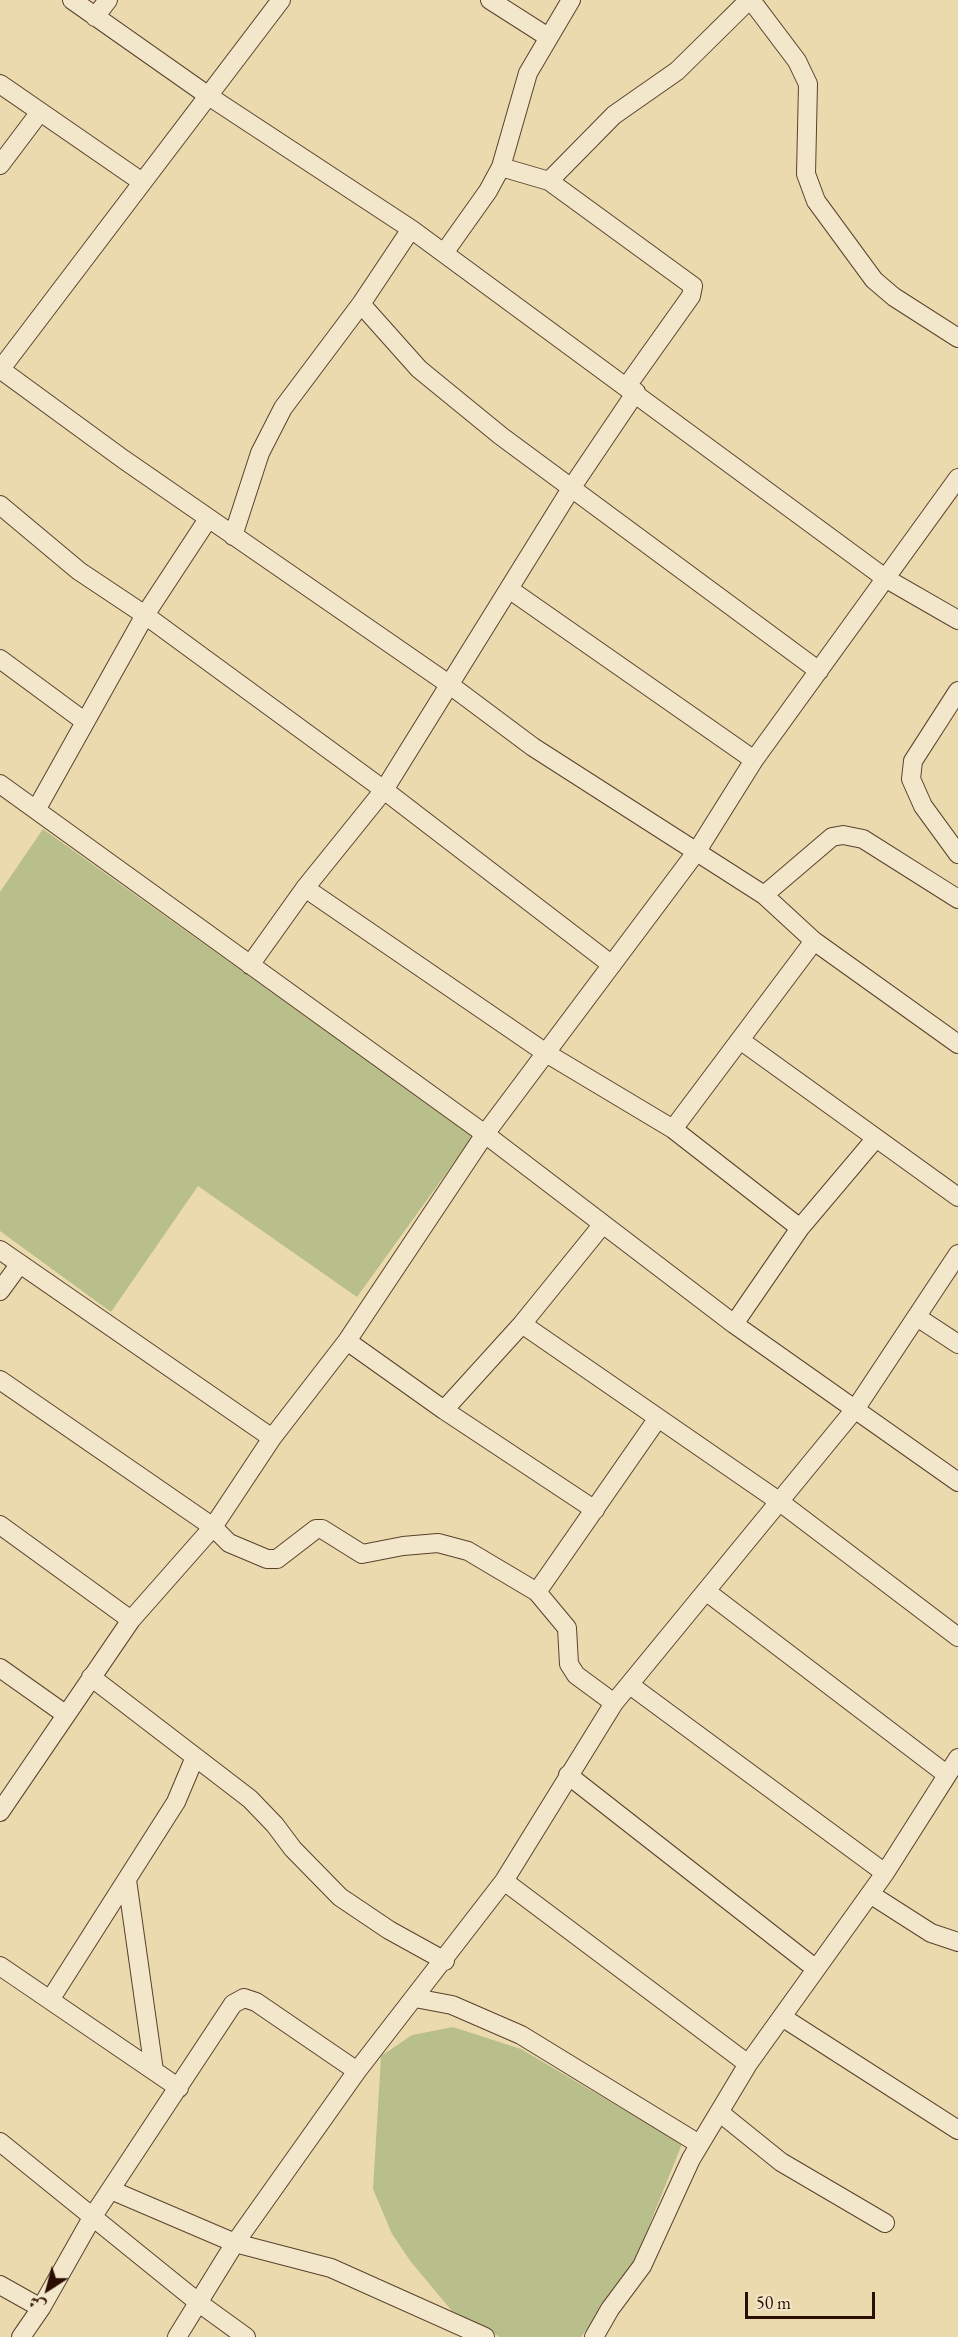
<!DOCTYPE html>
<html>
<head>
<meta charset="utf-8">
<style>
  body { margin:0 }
  #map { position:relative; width:958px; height:2337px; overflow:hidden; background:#ecdaaf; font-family:"EB Garamond",Amiri,serif }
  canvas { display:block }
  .north { position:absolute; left:18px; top:2259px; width:60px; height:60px; -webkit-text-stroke:4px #f3e7cb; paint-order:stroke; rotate:216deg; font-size:16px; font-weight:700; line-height:24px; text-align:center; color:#2a0e01 }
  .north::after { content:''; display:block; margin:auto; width:21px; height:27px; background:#2a0e01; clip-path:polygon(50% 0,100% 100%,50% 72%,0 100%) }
  .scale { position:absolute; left:745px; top:2292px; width:130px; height:27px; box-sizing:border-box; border:3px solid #2a0e01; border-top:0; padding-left:8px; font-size:18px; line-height:21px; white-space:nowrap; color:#2a0e01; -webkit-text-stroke:4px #f3e7cb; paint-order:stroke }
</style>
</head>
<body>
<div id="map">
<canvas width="958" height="2337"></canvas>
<div class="north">ش</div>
<div class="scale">50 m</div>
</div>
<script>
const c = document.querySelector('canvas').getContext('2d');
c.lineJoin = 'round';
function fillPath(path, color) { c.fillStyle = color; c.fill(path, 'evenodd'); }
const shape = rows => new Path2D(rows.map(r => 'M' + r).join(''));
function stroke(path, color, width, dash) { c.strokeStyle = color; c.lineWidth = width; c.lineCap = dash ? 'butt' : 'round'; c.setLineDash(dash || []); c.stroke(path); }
fillPath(shape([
  [43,829,473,1136,357,1297,198,1186,111,1312,0,1231,0,892],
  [453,2027,521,2049,682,2144,632,2268,581,2337,500,2337,452,2311,411,2262,392,2234,373,2189,381,2056,412,2035]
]), '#b9bf8a');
const minor = shape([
  [72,0,210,97,411,229,885,578,958,620],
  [490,0,548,37],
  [751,0,797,61,808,84,806,174,816,201,874,280,894,297,958,338],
  [95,17,108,0],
  [0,84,142,182],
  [0,165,40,112],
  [501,167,549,181,693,286,691,296,627,386],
  [549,181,614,115,677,71,749,0],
  [444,253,488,191,501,167,528,73,571,0],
  [361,304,419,369,501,436,819,671],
  [0,369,123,459,450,685,533,747,764,895,814,941,958,1044],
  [0,370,281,0],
  [0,505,79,571,145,615,384,790,612,965],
  [233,536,260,453,283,408,361,304,411,229],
  [509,589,754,760],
  [0,659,84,721],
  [958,691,913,761,911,779,923,806,958,854],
  [0,784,485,1134,734,1324,958,1482],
  [36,810,145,615,208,519],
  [305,888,546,1053,673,1129,800,1228],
  [764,895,832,837,843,835,863,839,958,899],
  [250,965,305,888,384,790,572,487,636,392],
  [740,1040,958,1197],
  [673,1129,814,941],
  [0,1250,272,1438],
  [0,1291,19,1265],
  [917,1317,958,1344],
  [522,1324,780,1502,958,1637],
  [734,1324,800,1228,876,1138],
  [347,1341,444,1410,595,1510],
  [0,1380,213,1527,229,1543,267,1559,277,1559,316,1529,322,1529,362,1554,403,1546,438,1543,468,1551,537,1592,567,1628,569,1664,576,1675,614,1703],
  [444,1410,522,1324,603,1224],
  [0,1525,131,1620],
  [537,1592,658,1418],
  [707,1592,946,1774],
  [0,1668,65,1714],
  [91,1677,250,1799,275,1825,293,1849,340,1897,389,1930,445,1961],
  [630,1685,885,1873],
  [568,1775,816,1969],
  [0,1812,131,1620,213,1527,272,1438,347,1341,485,1134,697,851,754,760,958,478],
  [127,1880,154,2071],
  [504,1881,748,2064],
  [870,1894,931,1933,958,1942],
  [0,1966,179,2088],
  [415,1998,452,2005,521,2035,699,2144],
  [50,2000,176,1802,195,1757],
  [782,2017,958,2130],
  [719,2112,781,2162,885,2223],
  [0,2142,199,2303,246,2337],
  [111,2190,235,2243,331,2268,485,2337],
  [0,2285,41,2308],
  [21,2337,41,2308,93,2216,233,2004,244,1998,256,2002,357,2071],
  [177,2337,235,2243,357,2071,504,1881,614,1703,856,1408,958,1254],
  [594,2337,610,2309,642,2266,691,2159,748,2064,885,1873,958,1758]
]);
stroke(minor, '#5a412c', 20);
stroke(minor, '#f3e7cb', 18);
</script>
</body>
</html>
